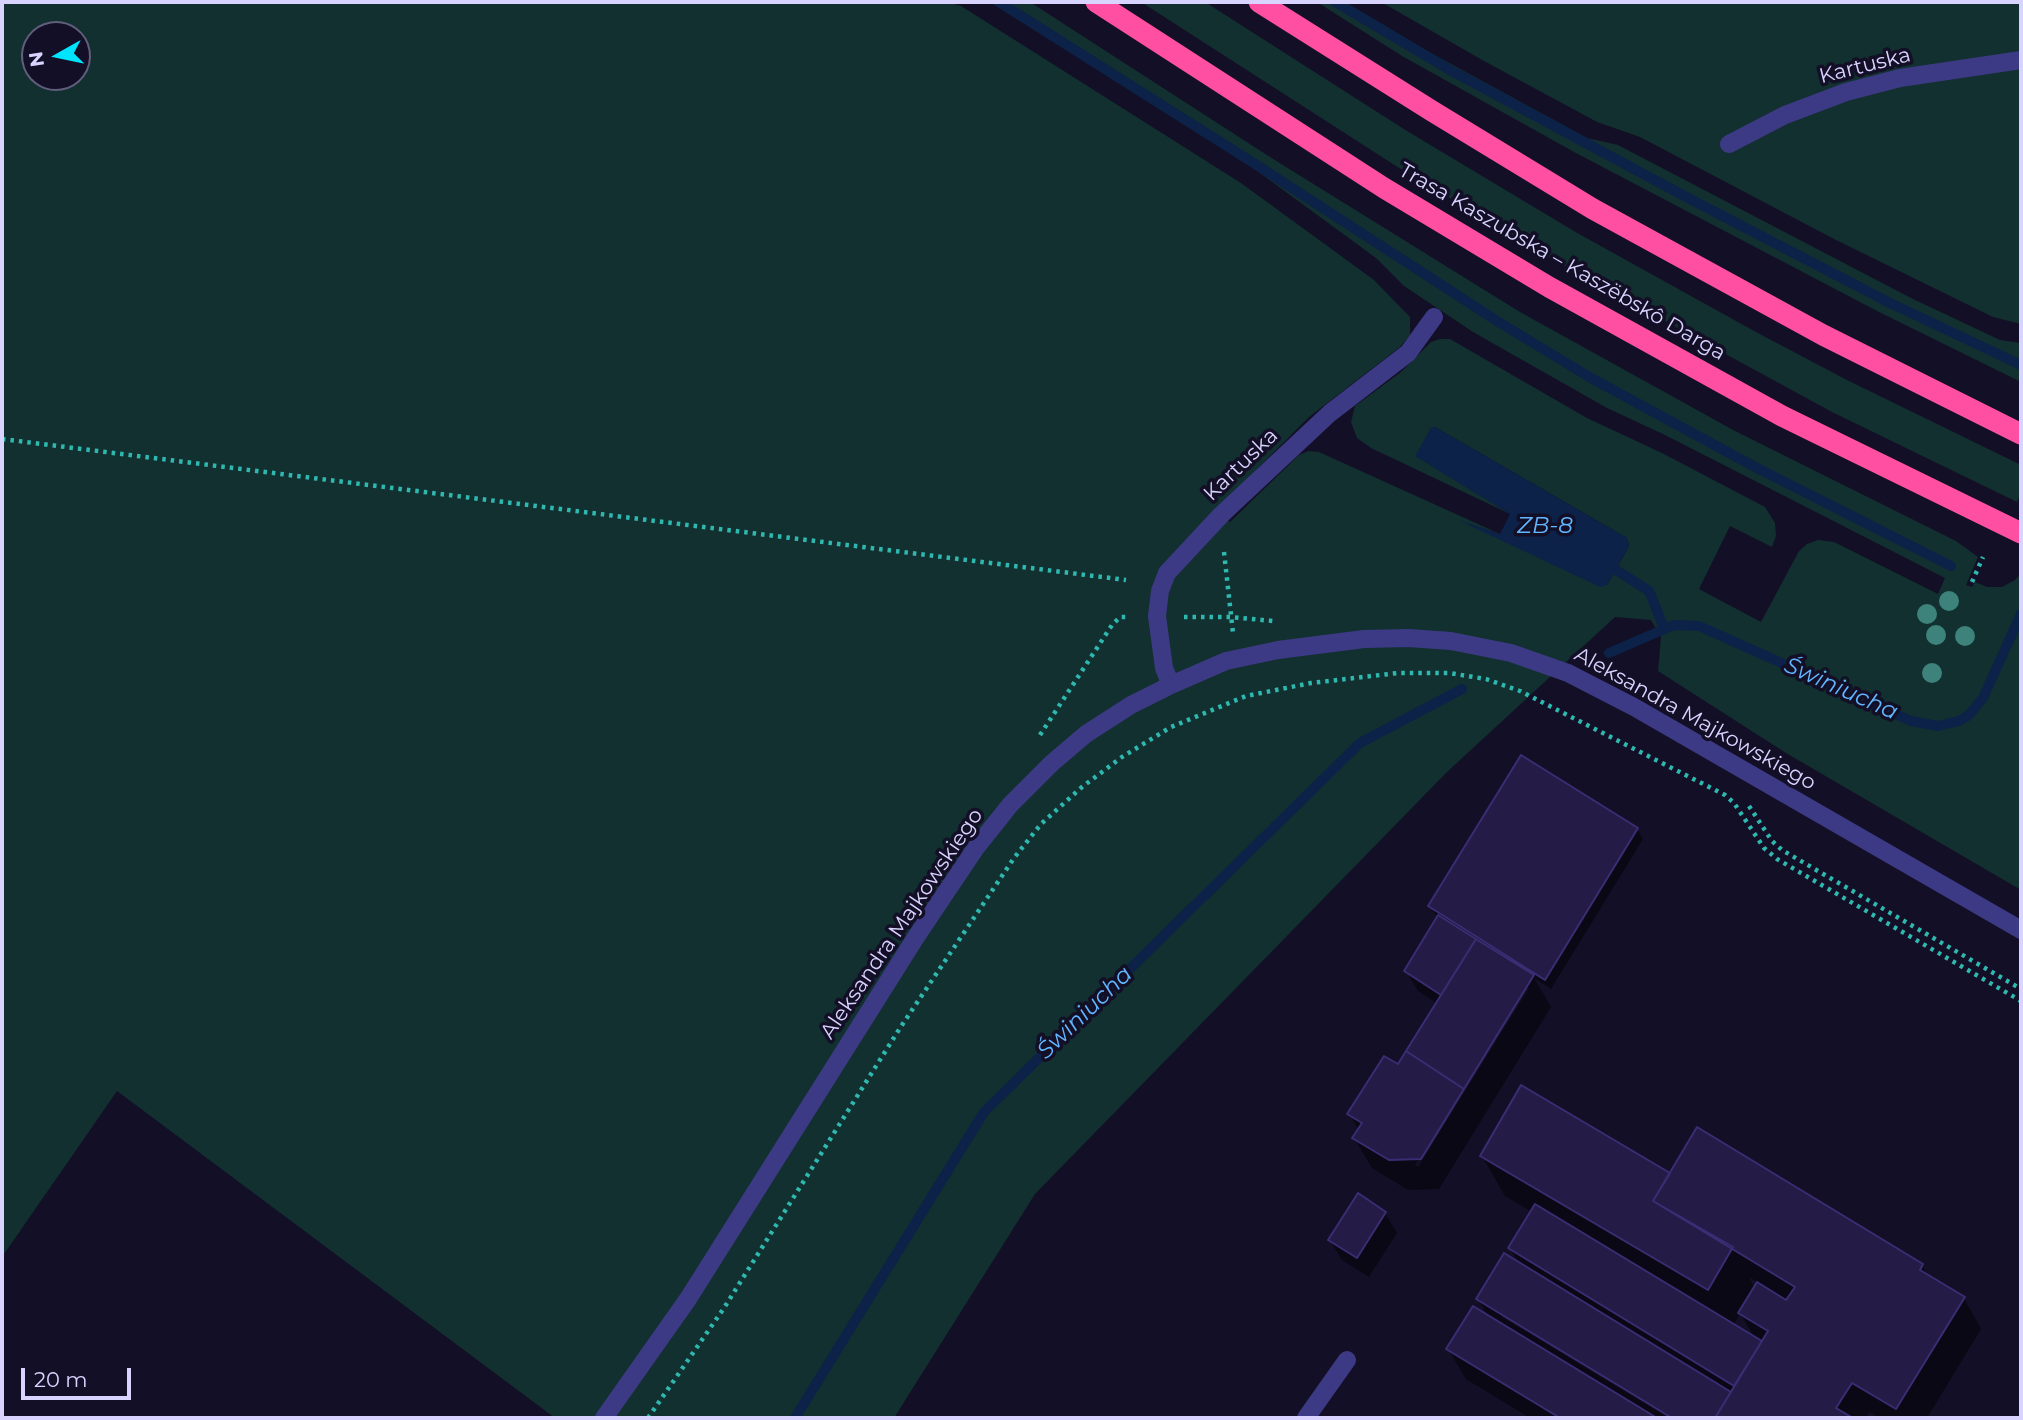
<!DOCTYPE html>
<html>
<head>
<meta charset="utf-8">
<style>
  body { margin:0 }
  #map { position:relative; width:2023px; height:1420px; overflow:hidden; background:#130f26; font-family:Montserrat,sans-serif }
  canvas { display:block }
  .frame { position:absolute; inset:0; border:4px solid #d9d4ff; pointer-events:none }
  .north { position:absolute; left:21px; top:21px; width:70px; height:70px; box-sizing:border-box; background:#130f26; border:2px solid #625e7d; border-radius:50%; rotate:261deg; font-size:19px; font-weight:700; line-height:28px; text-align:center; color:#d9d4ff }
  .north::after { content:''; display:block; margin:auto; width:24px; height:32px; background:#00e5ff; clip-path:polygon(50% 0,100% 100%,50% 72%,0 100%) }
  .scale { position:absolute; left:21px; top:1368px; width:110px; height:32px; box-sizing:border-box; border:4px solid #d9d4ff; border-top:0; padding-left:9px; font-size:21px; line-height:24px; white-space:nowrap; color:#d9d4ff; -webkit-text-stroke:5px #130f26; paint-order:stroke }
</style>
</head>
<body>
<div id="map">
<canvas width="2023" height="1420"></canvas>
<div class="frame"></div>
<div class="north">N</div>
<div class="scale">20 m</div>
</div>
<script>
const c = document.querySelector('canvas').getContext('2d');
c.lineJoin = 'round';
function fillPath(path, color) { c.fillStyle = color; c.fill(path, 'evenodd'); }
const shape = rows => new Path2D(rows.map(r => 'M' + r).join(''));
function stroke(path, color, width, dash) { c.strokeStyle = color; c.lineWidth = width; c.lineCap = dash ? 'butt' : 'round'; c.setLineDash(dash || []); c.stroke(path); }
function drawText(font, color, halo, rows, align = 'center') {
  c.font = font + ' Montserrat,sans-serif'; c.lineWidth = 7; c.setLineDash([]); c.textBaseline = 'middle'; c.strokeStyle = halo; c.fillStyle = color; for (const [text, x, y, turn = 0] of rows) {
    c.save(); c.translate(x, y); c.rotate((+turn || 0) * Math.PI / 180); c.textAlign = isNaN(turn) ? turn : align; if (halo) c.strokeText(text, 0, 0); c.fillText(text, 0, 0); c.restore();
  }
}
fillPath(shape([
  [2,2,947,2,961,6,1241,183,1374,280,1410,317,1410,335,1400,347,1309,417,1217,509,1230,522,1299,455,1309,451,1319,452,1500,534,1467,523,1607,585,1629,546,1627,538,1435,427,1431,428,1416,456,1510,514,1371,448,1357,438,1351,422,1355,406,1401,372,1431,342,1440,339,1450,339,1587,418,1662,453,1765,507,1775,523,1776,536,1772,547,1730,526,1699,589,1761,622,1799,551,1807,544,1818,540,1834,542,1938,594,1945,578,1665,435,1607,408,1473,332,1404,286,1376,258,1249,165,990,2,1030,2,1270,157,1520,312,1735,431,1956,541,1978,557,1966,585,1972,587,1975,582,1987,587,2002,587,2015,580,2021,573,2021,890,1786,753,1658,671,1661,637,1651,620,1615,617,1447,772,1035,1194,894,1418,555,1418,117,1091,2,1257],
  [35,35,77,35,77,77,35,77],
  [1141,2,1205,2,1407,131,1579,234,1756,332,1847,380,2021,465,2021,492,2017,502,1832,412,1562,265,1396,166],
  [1317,2,1345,2,1431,53,1587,138,1618,145,1911,298,2000,340,2021,343,2021,382,1877,311,1574,152,1402,56],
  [1381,2,2021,2,2021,324,1993,317,1836,240,1640,137,1597,122,1484,61]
]), '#12302f');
fillPath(shape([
  [1435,427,1627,538,1629,546,1607,585,1600,587,1458,520,1500,534,1510,514,1415,456,1431,428]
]), '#0c2248');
fillPath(shape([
  [1637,829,1643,839,1551,989,1534,978,1551,1007,1439,1189,1408,1190,1372,1168,1354,1138,1359,1131,1350,1114,1398,1067,1438,1004,1418,991,1406,971,1438,918,1430,906],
  [1524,988,1529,988,1418,1167,1415,1165],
  [1482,1156,1669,1174,1922,1266,1929,1277,1964,1298,1981,1329,1927,1418,1880,1418,1870,1412,1866,1418,1676,1418,1502,1313,1502,1317,1669,1418,1530,1418,1466,1379,1448,1349,1489,1318,1478,1299,1520,1265,1510,1248,1532,1212,1505,1196],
  [1749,1277,1759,1283,1755,1289],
  [1740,1313,1756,1340,1733,1326],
  [1385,1213,1397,1233,1369,1277,1342,1260,1330,1240]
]), '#0007');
stroke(shape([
  [999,2,1252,162,1497,321,1591,378,1755,467,1951,566],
  [1335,2,1450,70,1690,199,1890,303,2021,365],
  [1616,570,1649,591,1664,628],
  [1609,653,1674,625,1699,626,1911,721,1938,726,1959,721,1969,715,1983,698,2021,614],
  [795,1418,984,1112,1360,743,1462,689]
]), '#0c2248', 10);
const building = shape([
  [1521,755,1638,828,1545,980,1428,906,1521,755],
  [1438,915,1476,939,1441,995,1404,971,1438,915],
  [1476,939,1534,975,1464,1089,1406,1051,1476,939],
  [1406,1051,1464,1089,1421,1159,1389,1160,1352,1138,1362,1123,1347,1114,1384,1056,1398,1064,1406,1051],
  [1521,1085,1670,1173,1653,1201,1733,1247,1708,1290,1480,1156,1521,1085],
  [1697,1127,1923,1264,1920,1270,1965,1297,1896,1409,1852,1383,1836,1408,1853,1418,1715,1418,1768,1331,1738,1313,1757,1282,1786,1300,1795,1287,1653,1201,1697,1127],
  [1358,1193,1386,1212,1357,1258,1328,1240,1358,1193],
  [1535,1204,1762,1341,1734,1386,1508,1248,1535,1204],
  [1504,1253,1731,1392,1715,1418,1672,1418,1476,1299,1504,1253],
  [1473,1306,1657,1418,1560,1418,1446,1349,1473,1306]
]);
fillPath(building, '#241b47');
stroke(building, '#3b2d73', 2);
stroke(shape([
  [2,439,1126,580],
  [1224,552,1233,633],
  [1972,582,1983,557],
  [1184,617,1230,617,1273,621],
  [1040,735,1112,625,1120,617,1129,617],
  [1749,806,1772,841,1782,850,2021,989],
  [648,1418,724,1308,900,1028,1014,858,1041,824,1082,787,1122,757,1171,727,1246,696,1311,683,1398,673,1449,673,1486,679,1520,691,1725,795,1734,803,1764,848,1777,859,2021,1001]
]), '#2fb8b0', 4.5, [3.5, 5]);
stroke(shape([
  [1729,144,1785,115,1846,92,1900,78,2021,60],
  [1306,1418,1347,1360]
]), '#3d3a85', 18);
stroke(shape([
  [1171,685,1164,668,1157,616,1160,591,1167,573,1221,515,1330,413,1408,353,1434,317],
  [604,1418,688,1299,916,937,975,849,1010,805,1052,763,1086,734,1131,705,1171,685,1226,661,1278,650,1364,639,1409,638,1451,641,1511,653,1568,673,1634,707,2021,930]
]), '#3d3a85', 18);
stroke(shape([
  [1096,2,1384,188,1549,287,1782,416,2021,533],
  [1259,2,1432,111,1593,209,1823,335,2021,434]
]), '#ff4fa3', 21);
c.fillStyle = '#3d827b';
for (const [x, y] of [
  [1949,601],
  [1927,614],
  [1936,635],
  [1965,636],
  [1932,673]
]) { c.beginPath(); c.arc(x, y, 10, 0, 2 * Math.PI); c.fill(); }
drawText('21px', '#d9d4ff', '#130f26', [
  ["Kartuska",1865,66,-14],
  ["Trasa Kaszubska – Kaszëbskô Darga",1562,262,30],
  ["Kartuska",1241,465,-44],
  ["Aleksandra Majkowskiego",1695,719,29],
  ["Aleksandra Majkowskiego",902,924,-56]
]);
drawText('italic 23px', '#62b6ff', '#130f26', [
  ["ZB-8",1545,526],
  ["Świniucha",1841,689,24],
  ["Świniucha",1085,1013,-44]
]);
</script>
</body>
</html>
